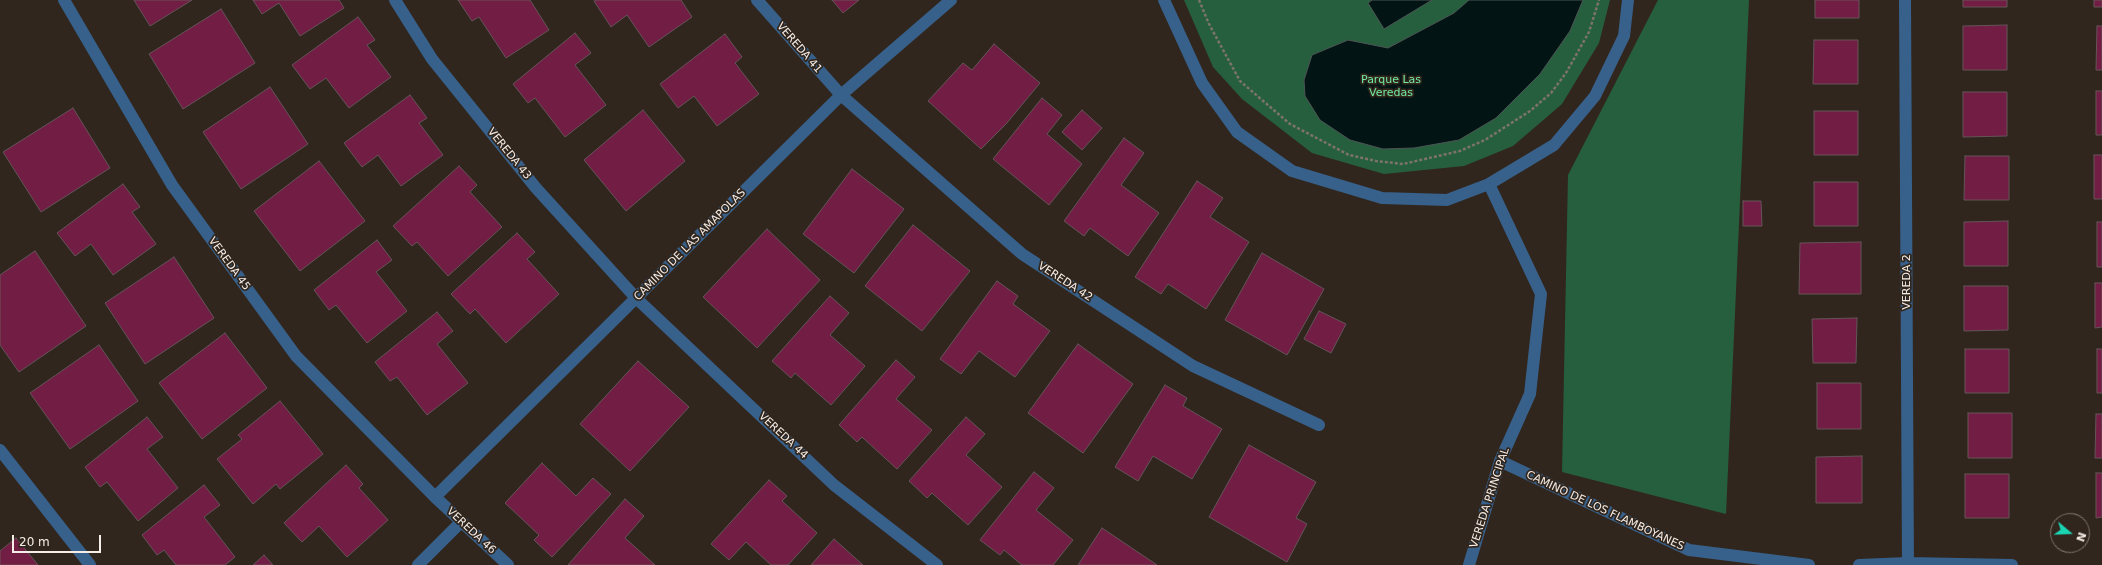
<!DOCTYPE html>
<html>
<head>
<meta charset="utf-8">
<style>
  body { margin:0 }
  #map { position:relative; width:2102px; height:565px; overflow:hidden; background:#31261d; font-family:"DejaVu Sans",sans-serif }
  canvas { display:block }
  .north { position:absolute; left:2050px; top:513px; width:40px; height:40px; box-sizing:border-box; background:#31261d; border:1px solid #7f766e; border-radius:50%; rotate:109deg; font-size:11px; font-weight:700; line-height:16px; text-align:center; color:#f5eee8 }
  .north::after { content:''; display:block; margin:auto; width:14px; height:18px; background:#1ad5b2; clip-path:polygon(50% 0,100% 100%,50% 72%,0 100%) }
  .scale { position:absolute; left:12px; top:535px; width:89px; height:18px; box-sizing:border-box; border:2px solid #f5eee8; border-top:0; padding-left:5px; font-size:12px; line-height:14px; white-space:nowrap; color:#f5eee8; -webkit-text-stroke:3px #31261d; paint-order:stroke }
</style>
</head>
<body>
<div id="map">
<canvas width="2102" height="565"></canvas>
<div class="north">N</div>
<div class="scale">20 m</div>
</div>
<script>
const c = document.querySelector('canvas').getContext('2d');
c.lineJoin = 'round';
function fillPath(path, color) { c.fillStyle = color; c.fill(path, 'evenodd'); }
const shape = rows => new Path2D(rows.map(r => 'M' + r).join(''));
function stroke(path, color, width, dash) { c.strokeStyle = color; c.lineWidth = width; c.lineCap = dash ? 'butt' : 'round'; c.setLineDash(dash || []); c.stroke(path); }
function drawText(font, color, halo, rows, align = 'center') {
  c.font = font + ' "DejaVu Sans",sans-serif'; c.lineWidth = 3.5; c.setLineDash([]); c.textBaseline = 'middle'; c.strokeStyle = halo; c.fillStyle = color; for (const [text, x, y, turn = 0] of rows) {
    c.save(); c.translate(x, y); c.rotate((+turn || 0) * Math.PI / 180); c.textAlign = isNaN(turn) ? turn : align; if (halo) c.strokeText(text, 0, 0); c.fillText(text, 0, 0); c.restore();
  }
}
fillPath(shape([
  [1184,0,1610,0,1599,43,1562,104,1513,146,1464,166,1384,174,1312,153,1242,99,1213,67],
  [1658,0,1749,0,1726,514,1562,472,1568,175]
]), '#265f3d');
const water = shape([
  [1372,0,1432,0,1384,29,1368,3,1372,0],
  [1469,0,1583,0,1570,31,1540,74,1496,118,1459,140,1414,148,1383,149,1350,140,1320,120,1305,96,1304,80,1312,55,1348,40,1388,48,1454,13,1469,0]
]);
fillPath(water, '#031414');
stroke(water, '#4c5554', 1);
const building = shape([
  [134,0,192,0,150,26,134,0],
  [253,0,339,0,344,8,300,36,279,3,262,14,253,0],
  [458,0,530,0,549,30,506,58,479,17,472,21,458,0],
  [596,0,681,0,692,17,649,47,627,15,611,27,594,1,596,0],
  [832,0,859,0,843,13,832,0],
  [1815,0,1859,0,1859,18,1815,18,1815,0],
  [1963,0,2007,0,2007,7,1963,7,1963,0],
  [2094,0,2102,0,2102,7,2094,7,2094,0],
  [221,9,255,63,183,109,149,54,221,9],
  [358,17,375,40,367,45,391,77,349,108,326,78,310,89,292,65,358,17],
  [2007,25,2007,70,1963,70,1963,26,2007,25],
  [2097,26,2102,26,2102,70,2096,70,2097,26],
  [575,33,591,53,575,65,606,105,565,137,535,98,528,103,513,84,575,33],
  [725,34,742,57,735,63,759,94,717,126,694,96,678,108,660,84,725,34],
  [1814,40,1858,40,1858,84,1813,84,1814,40],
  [994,44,1040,83,1006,124,981,149,928,101,963,63,972,70,994,44],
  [270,87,308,144,241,189,203,132,270,87],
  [2096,91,2102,91,2102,135,2096,135,2096,91],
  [1963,92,2007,92,2007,136,1963,137,1963,92],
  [410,95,427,118,419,123,443,155,401,186,378,155,362,167,344,143,410,95],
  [1042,98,1062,115,1047,134,1082,164,1049,205,993,159,1042,98],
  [73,108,110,168,41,212,3,152,73,108],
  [643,110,685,161,626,211,584,160,643,110],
  [1082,110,1102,128,1082,150,1062,132,1082,110],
  [1814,111,1858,111,1858,155,1814,155,1814,111],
  [1124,138,1144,153,1121,185,1159,213,1128,256,1090,228,1084,236,1064,221,1124,138],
  [2094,155,2102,155,2102,199,2094,199,2094,155],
  [1965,156,2009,156,2009,200,1964,200,1965,156],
  [319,161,365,221,300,271,254,211,319,161],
  [459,166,477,185,470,192,502,227,448,276,417,242,412,246,393,226,459,166],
  [852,169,904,209,854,273,803,234,852,169],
  [1197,181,1223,198,1210,217,1249,242,1206,309,1168,284,1161,294,1135,277,1197,181],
  [1814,182,1858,182,1858,226,1814,226,1814,182],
  [123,184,140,207,132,212,156,244,113,275,91,244,75,256,57,233,123,184],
  [1743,201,1761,201,1762,226,1743,226,1743,201],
  [2008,221,2008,266,1964,266,1964,222,2008,221],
  [2097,222,2102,222,2102,267,2097,267,2097,222],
  [913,225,970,271,922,331,865,286,913,225],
  [767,229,820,280,757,348,703,297,767,229],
  [517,233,535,252,527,259,559,294,506,343,475,309,470,314,451,294,517,233],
  [377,240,392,260,376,272,407,311,367,343,336,305,329,310,314,290,377,240],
  [1861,242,1861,294,1799,294,1800,243,1861,242],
  [35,251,86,326,19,372,0,345,0,275,35,251],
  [1262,253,1324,289,1287,355,1225,320,1262,253],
  [174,257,214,318,145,364,105,303,174,257],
  [997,281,1018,296,1013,304,1050,331,1015,377,979,351,961,374,940,359,997,281],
  [2095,283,2102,283,2102,327,2095,328,2095,283],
  [1964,286,2008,286,2008,330,1964,331,1964,286],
  [830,296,849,313,830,335,865,366,831,405,795,373,791,378,772,361,830,296],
  [1319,311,1346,324,1331,353,1304,339,1319,311],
  [437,312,453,331,437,344,468,383,427,415,397,377,390,381,375,362,437,312],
  [1857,318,1856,363,1813,363,1812,319,1857,318],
  [225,333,267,388,202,439,159,383,225,333],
  [1078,344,1133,384,1083,453,1028,413,1078,344],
  [99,345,138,401,70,449,30,393,99,345],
  [1965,349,2009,349,2009,393,1965,393,1965,349],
  [2097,349,2102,349,2102,393,2097,393,2097,349],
  [896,360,915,377,896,399,932,430,897,469,862,437,857,442,839,425,896,360],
  [638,361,689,407,630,471,580,424,638,361],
  [1817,383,1861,383,1861,429,1817,429,1817,383],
  [1165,385,1187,398,1183,406,1222,429,1192,479,1153,456,1138,481,1115,467,1165,385],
  [280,401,323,454,280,489,276,484,253,504,217,459,242,439,238,435,280,401],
  [1968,413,2012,413,2012,458,1968,458,1968,413],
  [2096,414,2102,414,2102,458,2095,458,2096,414],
  [147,417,163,437,147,449,178,488,138,521,107,482,100,487,85,467,147,417],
  [966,417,985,434,966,455,1002,487,968,525,932,493,927,498,909,481,966,417],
  [1249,445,1316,482,1296,518,1307,524,1287,562,1209,517,1249,445],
  [1862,456,1862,503,1816,503,1816,457,1862,456],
  [542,463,576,496,593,478,611,494,552,557,534,540,539,535,505,503,542,463],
  [346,465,363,484,359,488,388,520,347,557,319,526,302,542,284,523,346,465],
  [1034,472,1054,488,1036,510,1073,540,1053,565,1022,565,1004,550,1000,555,980,540,1034,472],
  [2096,473,2102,473,2102,517,2096,518,2096,473],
  [1965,474,2009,474,2009,518,1965,518,1965,474],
  [769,480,787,496,782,501,817,533,788,565,771,565,746,542,729,560,711,544,769,480],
  [204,485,220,505,204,517,235,557,225,565,176,565,164,550,157,555,142,535,204,485],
  [625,499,644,516,625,538,655,565,568,565,625,499],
  [1102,528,1157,565,1078,565,1102,528],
  [16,538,38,565,0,565,0,551,16,538],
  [834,539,863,565,811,565,834,539],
  [264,555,273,565,253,565,264,555]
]);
fillPath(building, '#721d44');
stroke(building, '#645459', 1);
stroke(shape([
  [1199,0,1209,24,1240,81,1290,124,1349,155,1376,161,1403,164,1460,151,1485,140,1530,111,1551,93,1566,73,1589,32,1599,0]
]), '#7c736b', 2.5, [3, 2]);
stroke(shape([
  [64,0,172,185,296,356,435,497,508,565],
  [395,0,432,59,536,188,636,298,834,485,937,565],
  [757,0,841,95,1022,254,1193,366,1319,425],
  [1164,0,1202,83,1237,132,1292,171,1382,198,1447,200,1489,184,1554,145,1595,96,1624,36,1628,0],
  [1905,0,1908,565],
  [0,450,90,565],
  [1500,461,1689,550,1809,565],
  [435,497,841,95,951,0],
  [418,565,461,522],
  [1469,565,1500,461,1530,394,1541,294,1489,184],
  [1859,565,1908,563,2012,565]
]), '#37608a', 12);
drawText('11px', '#f5eee8', '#31261d', [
  ["VEREDA 41",799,48,49],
  ["VEREDA 43",509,154,51],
  ["CAMINO DE LAS AMAPOLAS",690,245,-45],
  ["VEREDA 45",229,264,54],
  ["VEREDA 42",1065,282,33],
  ["VEREDA 2",1907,282,-90],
  ["VEREDA 44",783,436,43],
  ["VEREDA PRINCIPAL",1490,498,-72],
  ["CAMINO DE LOS FLAMBOYANES",1605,511,25],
  ["VEREDA 46",471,531,43]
]);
drawText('11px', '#71eca1', '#31261d', [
  ["Parque Las",1391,80],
  ["Veredas",1391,93]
]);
</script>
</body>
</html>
